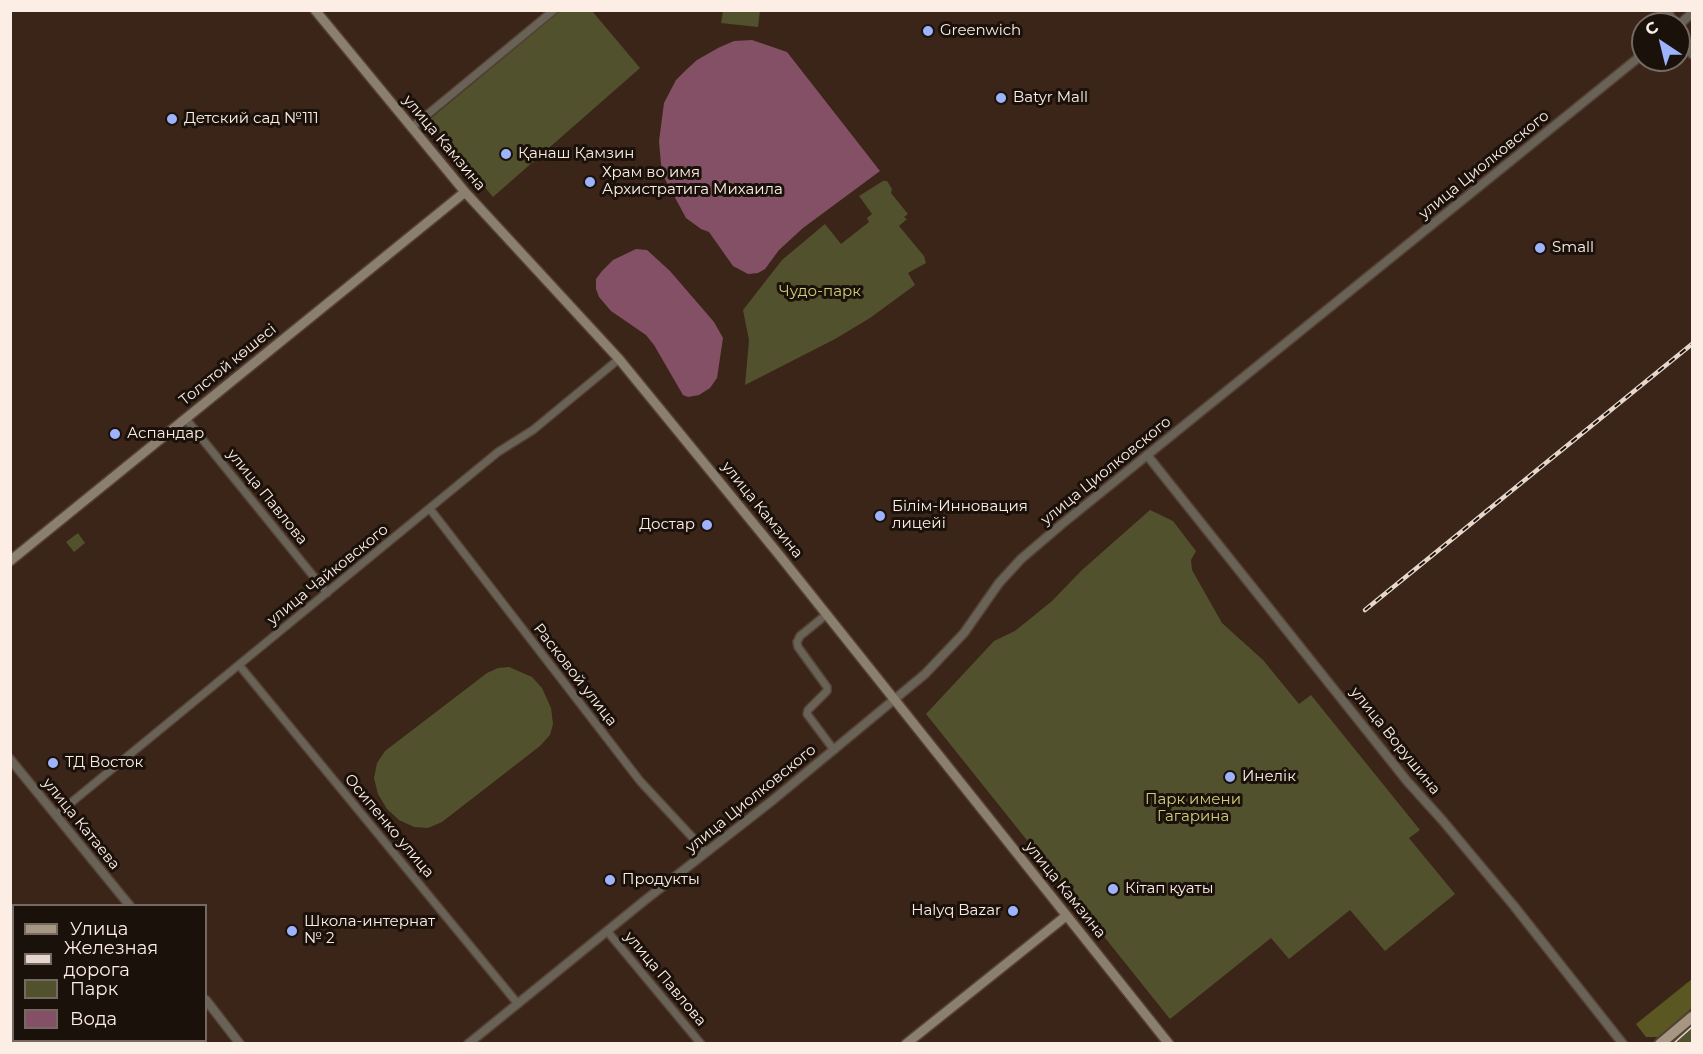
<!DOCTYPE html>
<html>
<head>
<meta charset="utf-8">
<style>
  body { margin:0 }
  #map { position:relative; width:1703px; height:1054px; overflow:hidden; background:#3b2518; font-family:Montserrat,sans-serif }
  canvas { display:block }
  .frame { position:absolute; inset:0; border:12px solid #fdeee5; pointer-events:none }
  .legend { position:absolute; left:12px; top:904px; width:195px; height:138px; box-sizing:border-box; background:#1b110b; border:2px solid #756962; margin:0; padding:8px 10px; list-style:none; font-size:18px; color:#fdeee5 }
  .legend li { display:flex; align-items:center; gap:12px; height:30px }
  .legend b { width:30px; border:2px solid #756962 }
  .north { position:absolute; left:1631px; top:12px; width:60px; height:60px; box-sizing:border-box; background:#1b110b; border:2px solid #756962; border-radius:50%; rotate:325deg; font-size:16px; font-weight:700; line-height:24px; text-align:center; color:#fdeee5 }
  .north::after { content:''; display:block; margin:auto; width:21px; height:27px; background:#9db4fd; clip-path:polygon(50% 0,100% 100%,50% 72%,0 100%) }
</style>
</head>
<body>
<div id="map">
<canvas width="1703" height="1054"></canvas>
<div class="frame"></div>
<ul class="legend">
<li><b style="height:8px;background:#a59782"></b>Улица</li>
<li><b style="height:8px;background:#e6d6cc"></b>Железная дорога</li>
<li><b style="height:16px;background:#52512d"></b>Парк</li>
<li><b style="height:16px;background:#845065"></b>Вода</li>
</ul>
<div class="north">С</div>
</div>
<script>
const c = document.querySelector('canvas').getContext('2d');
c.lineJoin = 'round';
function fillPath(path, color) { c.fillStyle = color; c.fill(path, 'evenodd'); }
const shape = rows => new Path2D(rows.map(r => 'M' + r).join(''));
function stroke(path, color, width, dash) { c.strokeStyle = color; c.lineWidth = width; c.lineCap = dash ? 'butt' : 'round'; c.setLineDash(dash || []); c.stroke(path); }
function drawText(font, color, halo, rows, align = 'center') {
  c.font = font + ' Montserrat,sans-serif'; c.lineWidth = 6; c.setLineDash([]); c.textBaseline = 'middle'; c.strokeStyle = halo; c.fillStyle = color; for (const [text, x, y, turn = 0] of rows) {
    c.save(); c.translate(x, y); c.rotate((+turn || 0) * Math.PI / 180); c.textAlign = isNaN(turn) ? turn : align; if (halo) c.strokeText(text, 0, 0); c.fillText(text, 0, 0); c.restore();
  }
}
fillPath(shape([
  [560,11,592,11,640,68,493,197,429,120],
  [723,11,760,11,758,27,721,23],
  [883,181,887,181,892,189,891,193,908,214,904,217,907,219,899,226,924,256,926,263,908,273,915,285,870,318,835,339,745,385,749,340,743,310,782,260,825,224,841,244,869,222,867,218,872,214,859,196],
  [1150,510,1173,521,1196,551,1191,560,1192,570,1222,623,1263,660,1299,704,1311,695,1420,830,1409,838,1455,894,1385,951,1350,910,1289,959,1271,938,1170,1019,926,714,994,641,1015,631,1052,601,1082,570],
  [78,533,85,543,74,552,66,542],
  [509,667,532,677,542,688,551,708,553,724,550,735,540,746,442,822,428,828,414,827,399,820,387,809,378,794,374,778,377,763,385,751,487,673,498,668],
  [1692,1021,1692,1043,1668,1044]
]), '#52512d');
fillPath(shape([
  [1692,979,1692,1008,1658,1037,1646,1037,1636,1024]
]), '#5a5722');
fillPath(shape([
  [752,40,787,52,880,171,803,228,779,250,765,269,758,273,748,274,733,266,709,232,701,229,686,218,665,179,661,164,659,141,664,103,676,80,686,70,697,60,718,48,734,41],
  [636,249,647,250,670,271,714,322,723,338,717,378,710,388,699,395,688,397,683,395,654,345,646,335,611,311,599,297,596,289,596,279,602,271,613,260]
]), '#845065');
const minor = shape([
  [411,128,554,10],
  [186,419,327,593],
  [430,509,640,781,706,852],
  [827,614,800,636,797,642,798,647,827,687,827,691,808,710,807,714,834,750],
  [239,665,518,1004],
  [56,815,498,452,533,430,619,359],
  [607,931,701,1044]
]);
const tertiary = shape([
  [1667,10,1674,24],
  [1679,25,1692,13],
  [1679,33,1684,44,1692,54],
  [1147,455,1407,781,1443,821,1514,906,1623,1044],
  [10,759,130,906],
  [206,1000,240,1044],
  [468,1044,644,901,773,800,925,674,964,633,999,583,1021,559,1062,524,1643,54]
]);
const secondary = shape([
  [315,10,465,192,619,359,780,556,1169,1044],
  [10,561,465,192],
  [906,1044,1066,916]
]);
const primary = shape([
  [1660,1044,1692,1017]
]);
stroke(minor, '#564135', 10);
stroke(tertiary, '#564135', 11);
stroke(secondary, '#564135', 12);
stroke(primary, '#564135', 14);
stroke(minor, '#686257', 7);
stroke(tertiary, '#686257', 8);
stroke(secondary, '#8b806f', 9);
stroke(primary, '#a59782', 10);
stroke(shape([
  [1673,1044,1692,1027]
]), '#e6d6cc', 1.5);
const rail = shape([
  [1365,610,1692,344]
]);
stroke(rail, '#e6d6cc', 4.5);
stroke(rail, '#1b110b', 2, [7]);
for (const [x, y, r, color] of [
  [928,31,6,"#9db4fd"],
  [1001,98,6,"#9db4fd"],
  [172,119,6,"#9db4fd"],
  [506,154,6,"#9db4fd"],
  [590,182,6,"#9db4fd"],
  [1540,248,6,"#9db4fd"],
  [115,434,6,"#9db4fd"],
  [880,516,6,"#9db4fd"],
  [707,525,6,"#9db4fd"],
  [53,763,6,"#9db4fd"],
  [1230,777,6,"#9db4fd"],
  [610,880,6,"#9db4fd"],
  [1113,889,6,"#9db4fd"],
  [1013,911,6,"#9db4fd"],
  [292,931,6,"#9db4fd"]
]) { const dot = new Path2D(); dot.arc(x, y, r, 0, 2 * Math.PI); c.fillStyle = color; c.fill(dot); stroke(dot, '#1b110b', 2); }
drawText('15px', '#fdeee5', '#1b110b', [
  ["Greenwich",940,31],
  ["Batyr Mall",1013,98],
  ["Детский сад №111",184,119],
  ["Қанаш Қамзин",518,154],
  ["Храм во имя",602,173],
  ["Архистратига Михаила",602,190],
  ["Small",1552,248],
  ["Аспандар",127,434],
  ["Білім-Инновация",892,507],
  ["лицейі",892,524],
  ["Достар",695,525,"right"],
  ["ТД Восток",65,763],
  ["Инелік",1242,777],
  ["Продукты",622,880],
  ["Кітап қуаты",1125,889],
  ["Halyq Bazar",1001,911,"right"],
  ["Школа-интернат",304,922],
  ["№ 2",304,939]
], 'left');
drawText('15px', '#fdeee5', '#1b110b', [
  ["улица Камзина",444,143,50],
  ["улица Циолковского",1484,165,-39],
  ["Толстой көшесі",228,365,-39],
  ["улица Циолковского",1106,471,-39],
  ["улица Павлова",267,497,51],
  ["улица Камзина",762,510,51],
  ["улица Чайковского",328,575,-39],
  ["Расковой улица",575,675,52],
  ["улица Ворушина",1395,741,51],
  ["улица Циолковского",751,799,-39],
  ["улица Катаева",81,824,51],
  ["Осипенко улица",389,826,50],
  ["улица Камзина",1065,890,51],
  ["улица Павлова",665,979,50]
]);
drawText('15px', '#d0cc7a', '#1b110b', [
  ["Чудо-парк",820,292],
  ["Парк имени",1193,800],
  ["Гагарина",1193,817]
]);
</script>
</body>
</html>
